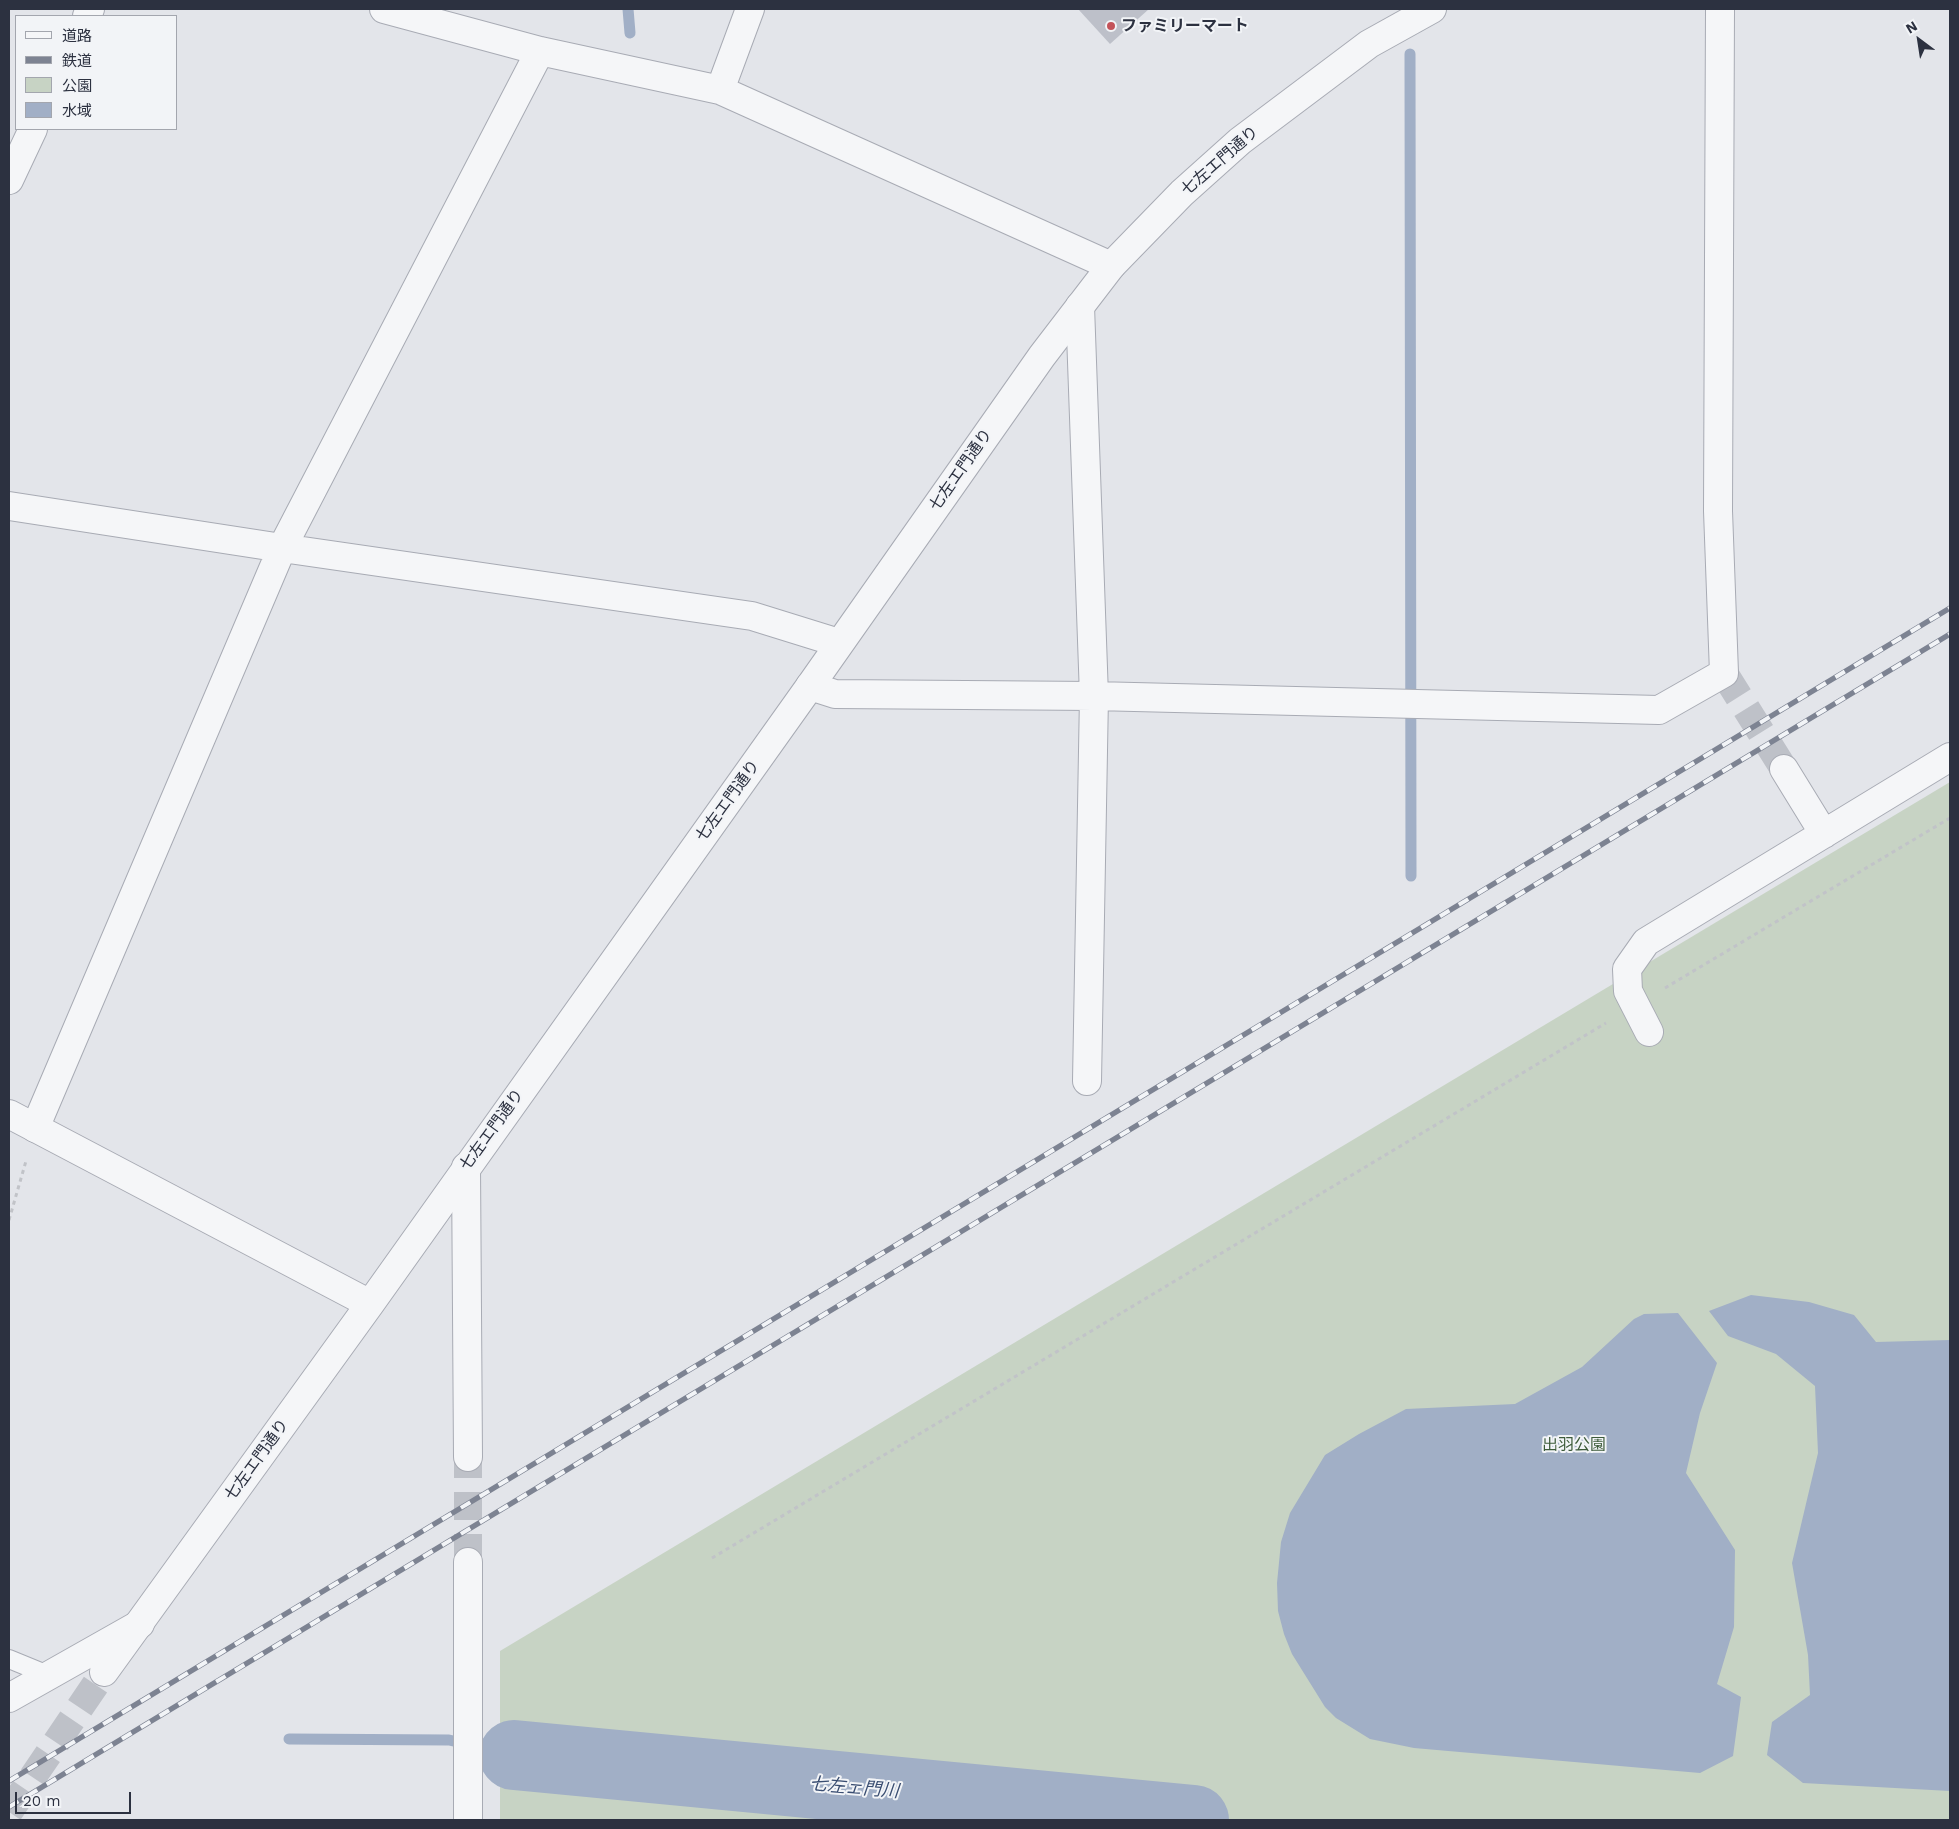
<!DOCTYPE html>
<html>
<head>
<meta charset="utf-8">
<style>
  body { margin:0 }
  #map { position:relative; width:1959px; height:1829px; overflow:hidden; background:#e3e5ea; font-family:"Work Sans","Noto Sans JP",sans-serif }
  canvas { display:block }
  .frame { position:absolute; inset:0; border:10px solid #2c3140; pointer-events:none }
  .legend { position:absolute; left:15px; top:15px; width:162px; height:115px; box-sizing:border-box; background:#f2f4f7; border:1px solid #a3a6ae; margin:0; padding:6px 9px; list-style:none; font-size:15px; color:#2c3140 }
  .legend li { display:flex; align-items:center; gap:10px; height:25px }
  .legend b { width:25px; border:1px solid #a3a6ae }
  .north { position:absolute; left:1894px; top:15px; width:50px; height:50px; -webkit-text-stroke:4px #f2f4f7; paint-order:stroke; rotate:329deg; font-size:14px; font-weight:700; line-height:20px; text-align:center; color:#2c3140 }
  .north::after { content:''; display:block; margin:auto; width:18px; height:22px; background:#2c3140; clip-path:polygon(50% 0,100% 100%,50% 72%,0 100%) }
  .scale { position:absolute; left:15px; top:1792px; width:116px; height:22px; box-sizing:border-box; border:2px solid #2c3140; border-top:0; padding-left:6px; font-size:15px; line-height:18px; white-space:nowrap; color:#2c3140; -webkit-text-stroke:4px #f2f4f7; paint-order:stroke }
</style>
</head>
<body>
<div id="map">
<canvas width="1959" height="1829"></canvas>
<div class="frame"></div>
<ul class="legend">
<li><b style="height:6px;background:#f5f6f8"></b>道路</li>
<li><b style="height:6px;background:#7d8392"></b>鉄道</li>
<li><b style="height:14px;background:#c7d3c4"></b>公園</li>
<li><b style="height:14px;background:#a1afc6"></b>水域</li>
</ul>
<div class="north">N</div>
<div class="scale">20 m</div>
</div>
<script>
const c = document.querySelector('canvas').getContext('2d');
c.lineJoin = 'round';
function fillPath(path, color) { c.fillStyle = color; c.fill(path, 'evenodd'); }
const shape = rows => new Path2D(rows.map(r => 'M' + r).join(''));
function stroke(path, color, width, dash) { c.strokeStyle = color; c.lineWidth = width; c.lineCap = dash ? 'butt' : 'round'; c.setLineDash(dash || []); c.stroke(path); }
function drawText(font, color, halo, rows, align = 'center') {
  c.font = font + ' "Work Sans","Noto Sans JP",sans-serif'; c.lineWidth = 4; c.setLineDash([]); c.textBaseline = 'middle'; c.strokeStyle = halo; c.fillStyle = color; for (const [text, x, y, turn = 0] of rows) {
    c.save(); c.translate(x, y); c.rotate((+turn || 0) * Math.PI / 180); c.textAlign = isNaN(turn) ? turn : align; if (halo) c.strokeText(text, 0, 0); c.fillText(text, 0, 0); c.restore();
  }
}
fillPath(shape([
  [1950,782,1950,1820,500,1820,500,1651]
]), '#c7d3c4');
fillPath(shape([
  [1751,1295,1809,1302,1854,1315,1876,1342,1950,1340,1950,1791,1803,1783,1767,1755,1772,1722,1810,1695,1808,1655,1792,1563,1818,1453,1815,1386,1776,1354,1728,1336,1709,1311],
  [1678,1313,1717,1363,1700,1413,1686,1473,1735,1550,1734,1627,1717,1684,1741,1697,1733,1756,1700,1773,1414,1748,1370,1739,1336,1718,1325,1707,1292,1654,1284,1634,1278,1611,1277,1583,1281,1542,1290,1513,1325,1455,1359,1434,1406,1409,1515,1404,1582,1367,1634,1319,1644,1314]
]), '#a1afc6');
stroke(shape([
  [628,9,630,33],
  [1410,54,1411,876],
  [289,1739,449,1740,514,1755]
]), '#a1afc6', 11);
stroke(shape([
  [514,1755,1194,1820]
]), '#a1afc6', 70);
fillPath(shape([
  [1078,9,1149,9,1110,44]
]), '#bdc0c9');
stroke(shape([
  [1724,673,1784,769],
  [468,1562,468,1457]
]), '#bec1c8', 28, [28, 14]);
stroke(shape([
  [9,1812,104,1672]
]), '#bec1c8', 28, [28, 14]);
const service = shape([
  [9,1659,48,1675]
]);
const minor = shape([
  [384,9,540,51,720,90,1111,266],
  [87,16,90,9],
  [720,90,750,9],
  [9,180,33,129],
  [1080,306,1094,696,1087,1081],
  [9,506,282,548,752,616,839,643],
  [810,686,835,694,1094,696,1659,710,1724,673,1718,511,1720,9],
  [1784,769,1824,834],
  [1649,1032,1628,991,1627,969,1646,942,1950,757],
  [35,1128,282,548,540,51],
  [466,1167,468,1457],
  [468,1562,468,1820],
  [9,1698,140,1624]
]);
const tertiary = shape([
  [9,1114,370,1304],
  [104,1672,370,1304,810,686,1042,356,1111,266,1182,193,1240,141,1369,44,1432,9]
]);
stroke(service, '#a8abb4', 20);
stroke(minor, '#a8abb4', 30);
stroke(tertiary, '#a8abb4', 30);
stroke(shape([
  [1665,988,1950,818],
  [9,1220,26,1161],
  [712,1558,1606,1023],
  [521,1819,521,1820]
]), '#c1c3c8', 3, [4, 4]);
stroke(service, '#f5f6f8', 18);
stroke(minor, '#f5f6f8', 28);
stroke(tertiary, '#f5f6f8', 28);
const rail = shape([
  [9,1781,1950,608],
  [9,1807,1950,634]
]);
stroke(rail, '#7d8392', 5.5);
stroke(rail, '#f2f4f7', 4, [11]);
for (const [x, y, r, color] of [
  [1111,26,5,"#c3535a"]
]) { const dot = new Path2D(); dot.arc(x, y, r, 0, 2 * Math.PI); c.fillStyle = color; c.fill(dot); stroke(dot, '#f2f4f7', 2); }
drawText('bold 16px', '#2c3140', '#f2f4f7', [
  ["ファミリーマート",1121,26]
], 'left');
drawText('16px', '#2c3140', '#f2f4f7', [
  ["七左エ門通り",1220,161,-41],
  ["七左エ門通り",961,470,-55],
  ["七左エ門通り",728,801,-54],
  ["七左エ門通り",492,1130,-54],
  ["七左エ門通り",257,1460,-54]
]);
drawText('16px', '#3d5b3a', '#f2f4f7', [
  ["出羽公園",1574,1445]
]);
drawText('italic 18px', '#394d71', '#f2f4f7', [
  ["七左ェ門川",854,1788,5]
]);
</script>
</body>
</html>
